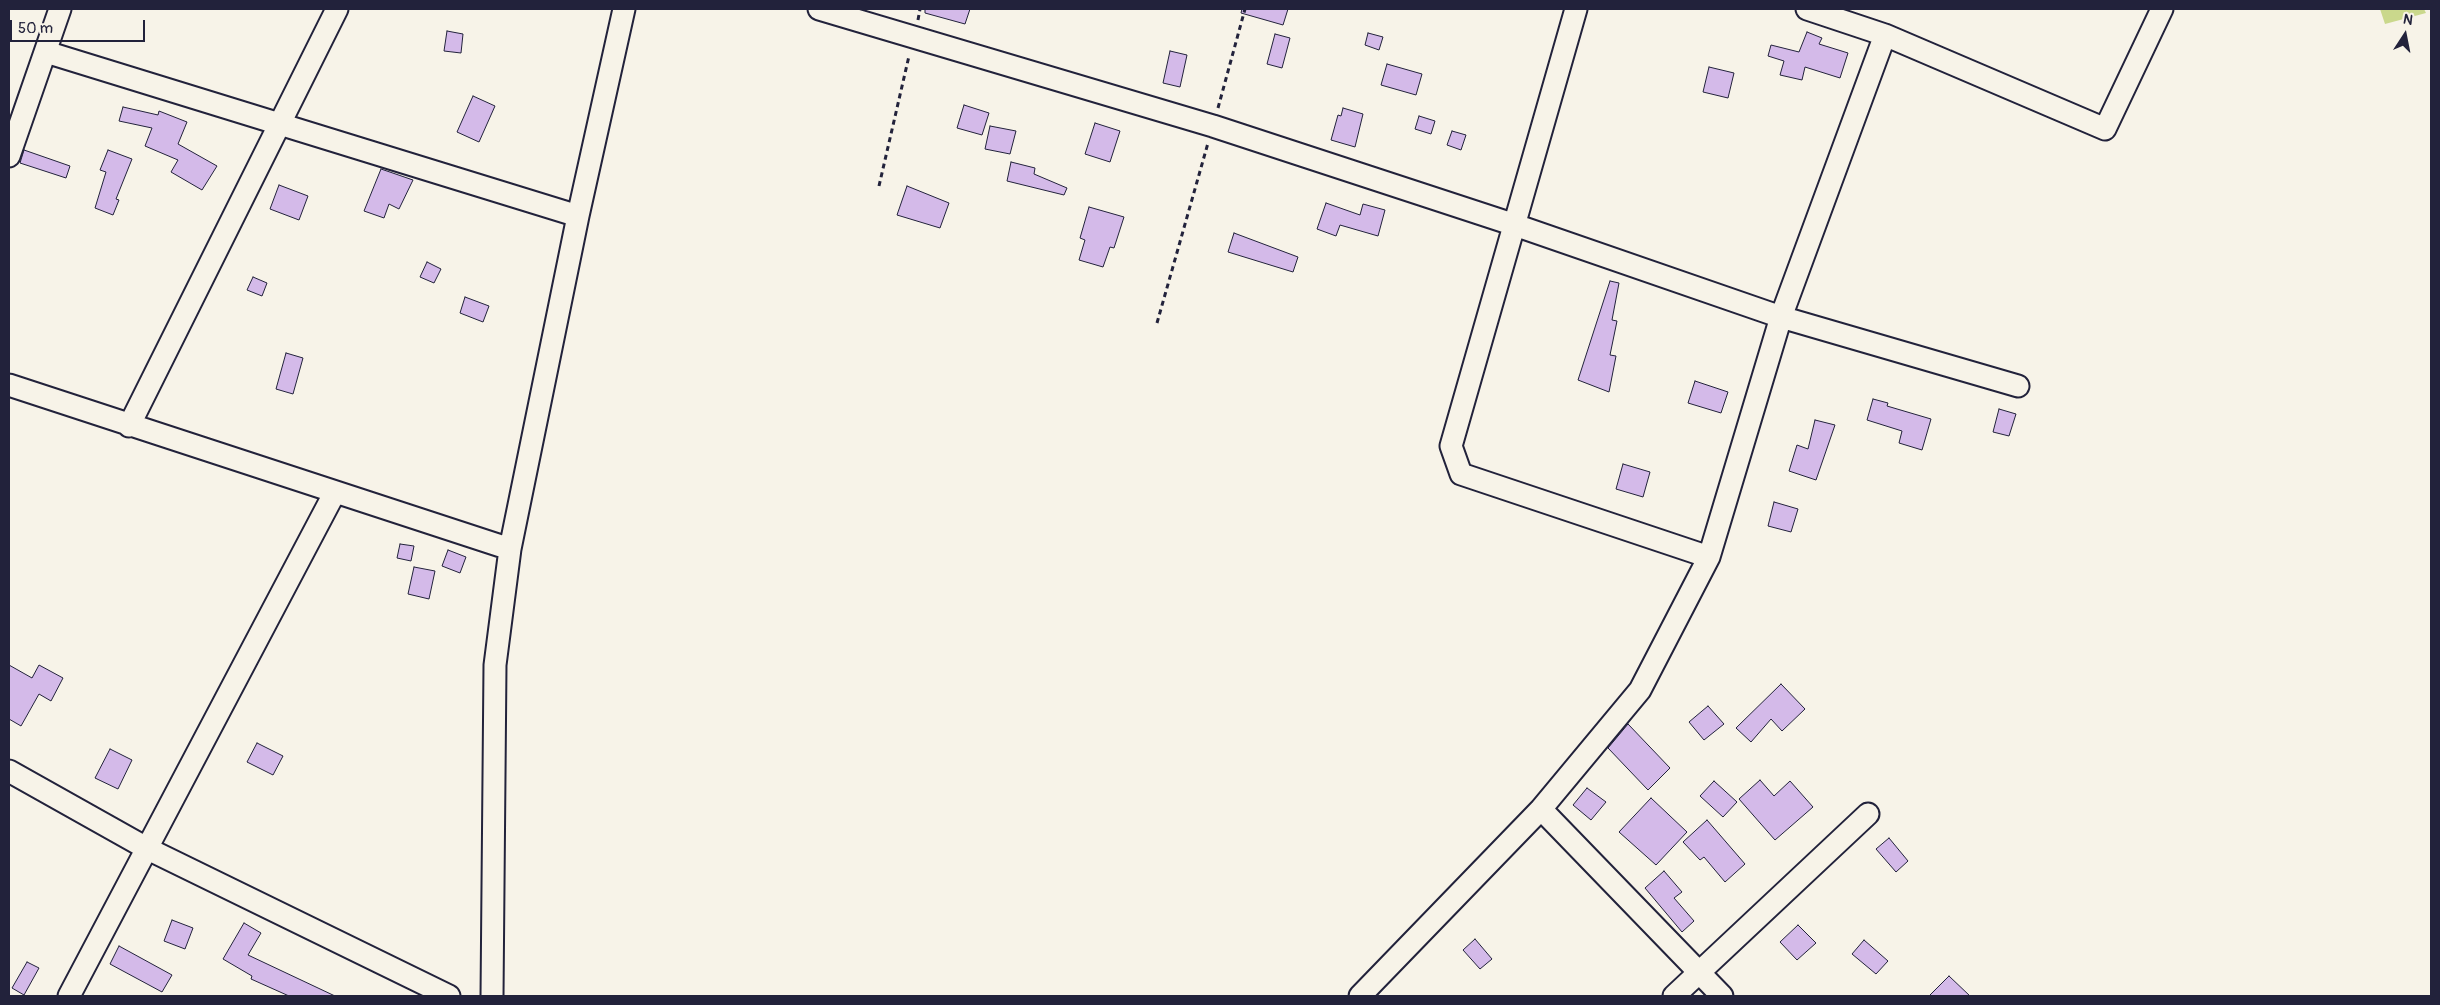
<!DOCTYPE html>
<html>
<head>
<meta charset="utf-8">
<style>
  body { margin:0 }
  #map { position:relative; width:2440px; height:1005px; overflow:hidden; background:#f7f3e8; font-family:Pangolin,sans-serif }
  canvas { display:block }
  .frame { position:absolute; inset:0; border:10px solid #22223b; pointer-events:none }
  .north { position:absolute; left:2380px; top:10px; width:50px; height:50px; -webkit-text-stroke:4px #f7f3e8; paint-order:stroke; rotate:11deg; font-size:14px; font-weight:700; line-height:20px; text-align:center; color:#22223b }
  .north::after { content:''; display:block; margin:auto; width:18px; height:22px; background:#22223b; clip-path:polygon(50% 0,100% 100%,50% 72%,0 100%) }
  .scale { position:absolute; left:10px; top:20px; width:135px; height:22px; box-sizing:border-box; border:2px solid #22223b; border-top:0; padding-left:6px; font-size:15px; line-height:18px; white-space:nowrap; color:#22223b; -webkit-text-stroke:4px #f7f3e8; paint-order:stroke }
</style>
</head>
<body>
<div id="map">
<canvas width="2440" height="1005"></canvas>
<div class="frame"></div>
<div class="north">N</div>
<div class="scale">50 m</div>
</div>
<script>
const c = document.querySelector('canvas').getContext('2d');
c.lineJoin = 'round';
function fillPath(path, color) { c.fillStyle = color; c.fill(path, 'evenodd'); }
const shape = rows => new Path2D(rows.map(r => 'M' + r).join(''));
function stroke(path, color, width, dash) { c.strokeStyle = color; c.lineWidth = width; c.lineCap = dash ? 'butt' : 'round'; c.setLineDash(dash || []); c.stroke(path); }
fillPath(shape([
  [2380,9,2424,9,2426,13,2385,24]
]), '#cad88c');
const building = shape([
  [925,9,970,9,965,24,925,13,925,9],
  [1242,9,1288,9,1283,25,1241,13,1242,9],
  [447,31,463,34,461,53,444,51,447,31],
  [1807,32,1822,38,1819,44,1848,53,1840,78,1805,67,1802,80,1780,75,1784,61,1768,56,1771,45,1799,52,1807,32],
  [1368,33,1383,37,1379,50,1365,45,1368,33],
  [1275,34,1290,38,1282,68,1267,64,1275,34],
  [1170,51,1187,55,1180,87,1163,83,1170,51],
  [1387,64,1422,74,1416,95,1381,85,1387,64],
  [1709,67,1734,73,1728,98,1703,92,1709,67],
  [473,96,495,106,479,142,457,132,473,96],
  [964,105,989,113,982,135,957,128,964,105],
  [123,107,158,115,159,111,187,122,178,144,217,166,202,190,171,172,178,160,145,146,152,128,119,121,123,107],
  [1343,108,1363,114,1355,147,1331,140,1338,115,1341,116,1343,108],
  [1419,116,1435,121,1431,134,1415,129,1419,116],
  [1095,123,1120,131,1110,162,1085,154,1095,123],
  [990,126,1016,131,1010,154,985,149,990,126],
  [1452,131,1466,135,1461,150,1447,145,1452,131],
  [24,150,70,166,66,178,20,163,24,150],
  [108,150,132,159,116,199,119,200,113,215,95,208,106,172,100,170,108,150],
  [1011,162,1035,168,1034,174,1067,188,1064,195,1007,181,1011,162],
  [381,169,413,180,399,209,389,204,384,218,364,211,381,169],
  [279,185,308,196,299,220,270,209,279,185],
  [907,186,949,203,940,228,897,215,907,186],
  [1326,203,1360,215,1363,204,1385,210,1378,236,1340,225,1336,236,1317,229,1326,203],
  [1089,207,1124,217,1114,248,1110,247,1103,267,1079,260,1085,240,1080,238,1089,207],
  [1234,233,1298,257,1293,272,1228,252,1234,233],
  [427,262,441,269,434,283,420,277,427,262],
  [253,277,267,283,262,296,247,290,253,277],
  [1610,281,1619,283,1612,320,1617,321,1610,355,1616,356,1609,392,1578,380,1610,281],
  [465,297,489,306,483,322,460,313,465,297],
  [286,353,303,358,293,394,276,389,286,353],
  [1695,381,1728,392,1721,413,1688,403,1695,381],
  [1873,399,1888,403,1887,406,1931,419,1922,450,1899,443,1902,431,1867,420,1873,399],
  [1999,409,2016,414,2009,436,1993,432,1999,409],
  [1815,420,1835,425,1816,480,1789,471,1797,445,1808,449,1815,420],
  [1623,464,1650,472,1643,497,1616,489,1623,464],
  [1774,502,1798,509,1791,532,1768,526,1774,502],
  [400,544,414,546,411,561,397,558,400,544],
  [448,550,466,557,460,573,442,566,448,550],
  [414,567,435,571,429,599,408,594,414,567],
  [9,665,32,678,39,665,63,678,51,701,39,694,21,726,9,719,9,665],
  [1781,684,1805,709,1782,731,1771,719,1751,742,1736,728,1781,684],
  [1708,706,1724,724,1704,740,1689,722,1708,706],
  [1628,724,1670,768,1648,790,1608,748,1628,724],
  [257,743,283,756,273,775,247,762,257,743],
  [110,749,132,760,118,789,95,778,110,749],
  [1760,780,1774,796,1790,781,1813,807,1775,840,1739,799,1760,780],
  [1714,781,1737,802,1723,817,1700,796,1714,781],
  [1587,788,1606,802,1591,820,1573,805,1587,788],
  [1651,798,1687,832,1656,865,1619,832,1651,798],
  [1707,820,1745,864,1725,882,1704,857,1700,860,1683,842,1707,820],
  [1889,838,1908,861,1896,872,1876,849,1889,838],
  [1664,871,1682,892,1674,898,1694,921,1682,932,1645,888,1664,871],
  [172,920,193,928,185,949,164,941,172,920],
  [244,923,261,933,248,955,335,996,289,996,251,979,252,976,223,959,244,923],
  [1798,925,1816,943,1797,960,1780,942,1798,925],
  [1475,939,1492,959,1480,969,1463,950,1475,939],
  [1864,940,1888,961,1876,974,1852,954,1864,940],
  [119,946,172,975,162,992,110,964,119,946],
  [27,962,39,968,24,995,12,988,27,962],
  [1949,976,1970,996,1929,996,1949,976]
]);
fillPath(building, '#d4bae9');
stroke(building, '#22223b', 1);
const minor = shape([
  [819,9,1213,126,1515,225,1781,317,2018,386],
  [1576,9,1451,446,1461,474,1709,557],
  [1807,9,1885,35,2105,129,2162,9],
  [46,52,578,216],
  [9,156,60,9],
  [9,385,510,549],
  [129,426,337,9],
  [9,771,148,849,449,996],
  [1541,809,1722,996],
  [69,996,335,492],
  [492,996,495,665,510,549,578,216,624,9],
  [1360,996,1541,809,1640,690,1709,557,1781,317,1885,35],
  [1674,996,1868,814]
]);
stroke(minor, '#22223b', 25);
stroke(shape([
  [918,20,920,9],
  [1218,108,1245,9],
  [879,186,909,56],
  [1157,323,1208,143]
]), '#22223b', 3, [5, 4]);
stroke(minor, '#f7f3e8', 21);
</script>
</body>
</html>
